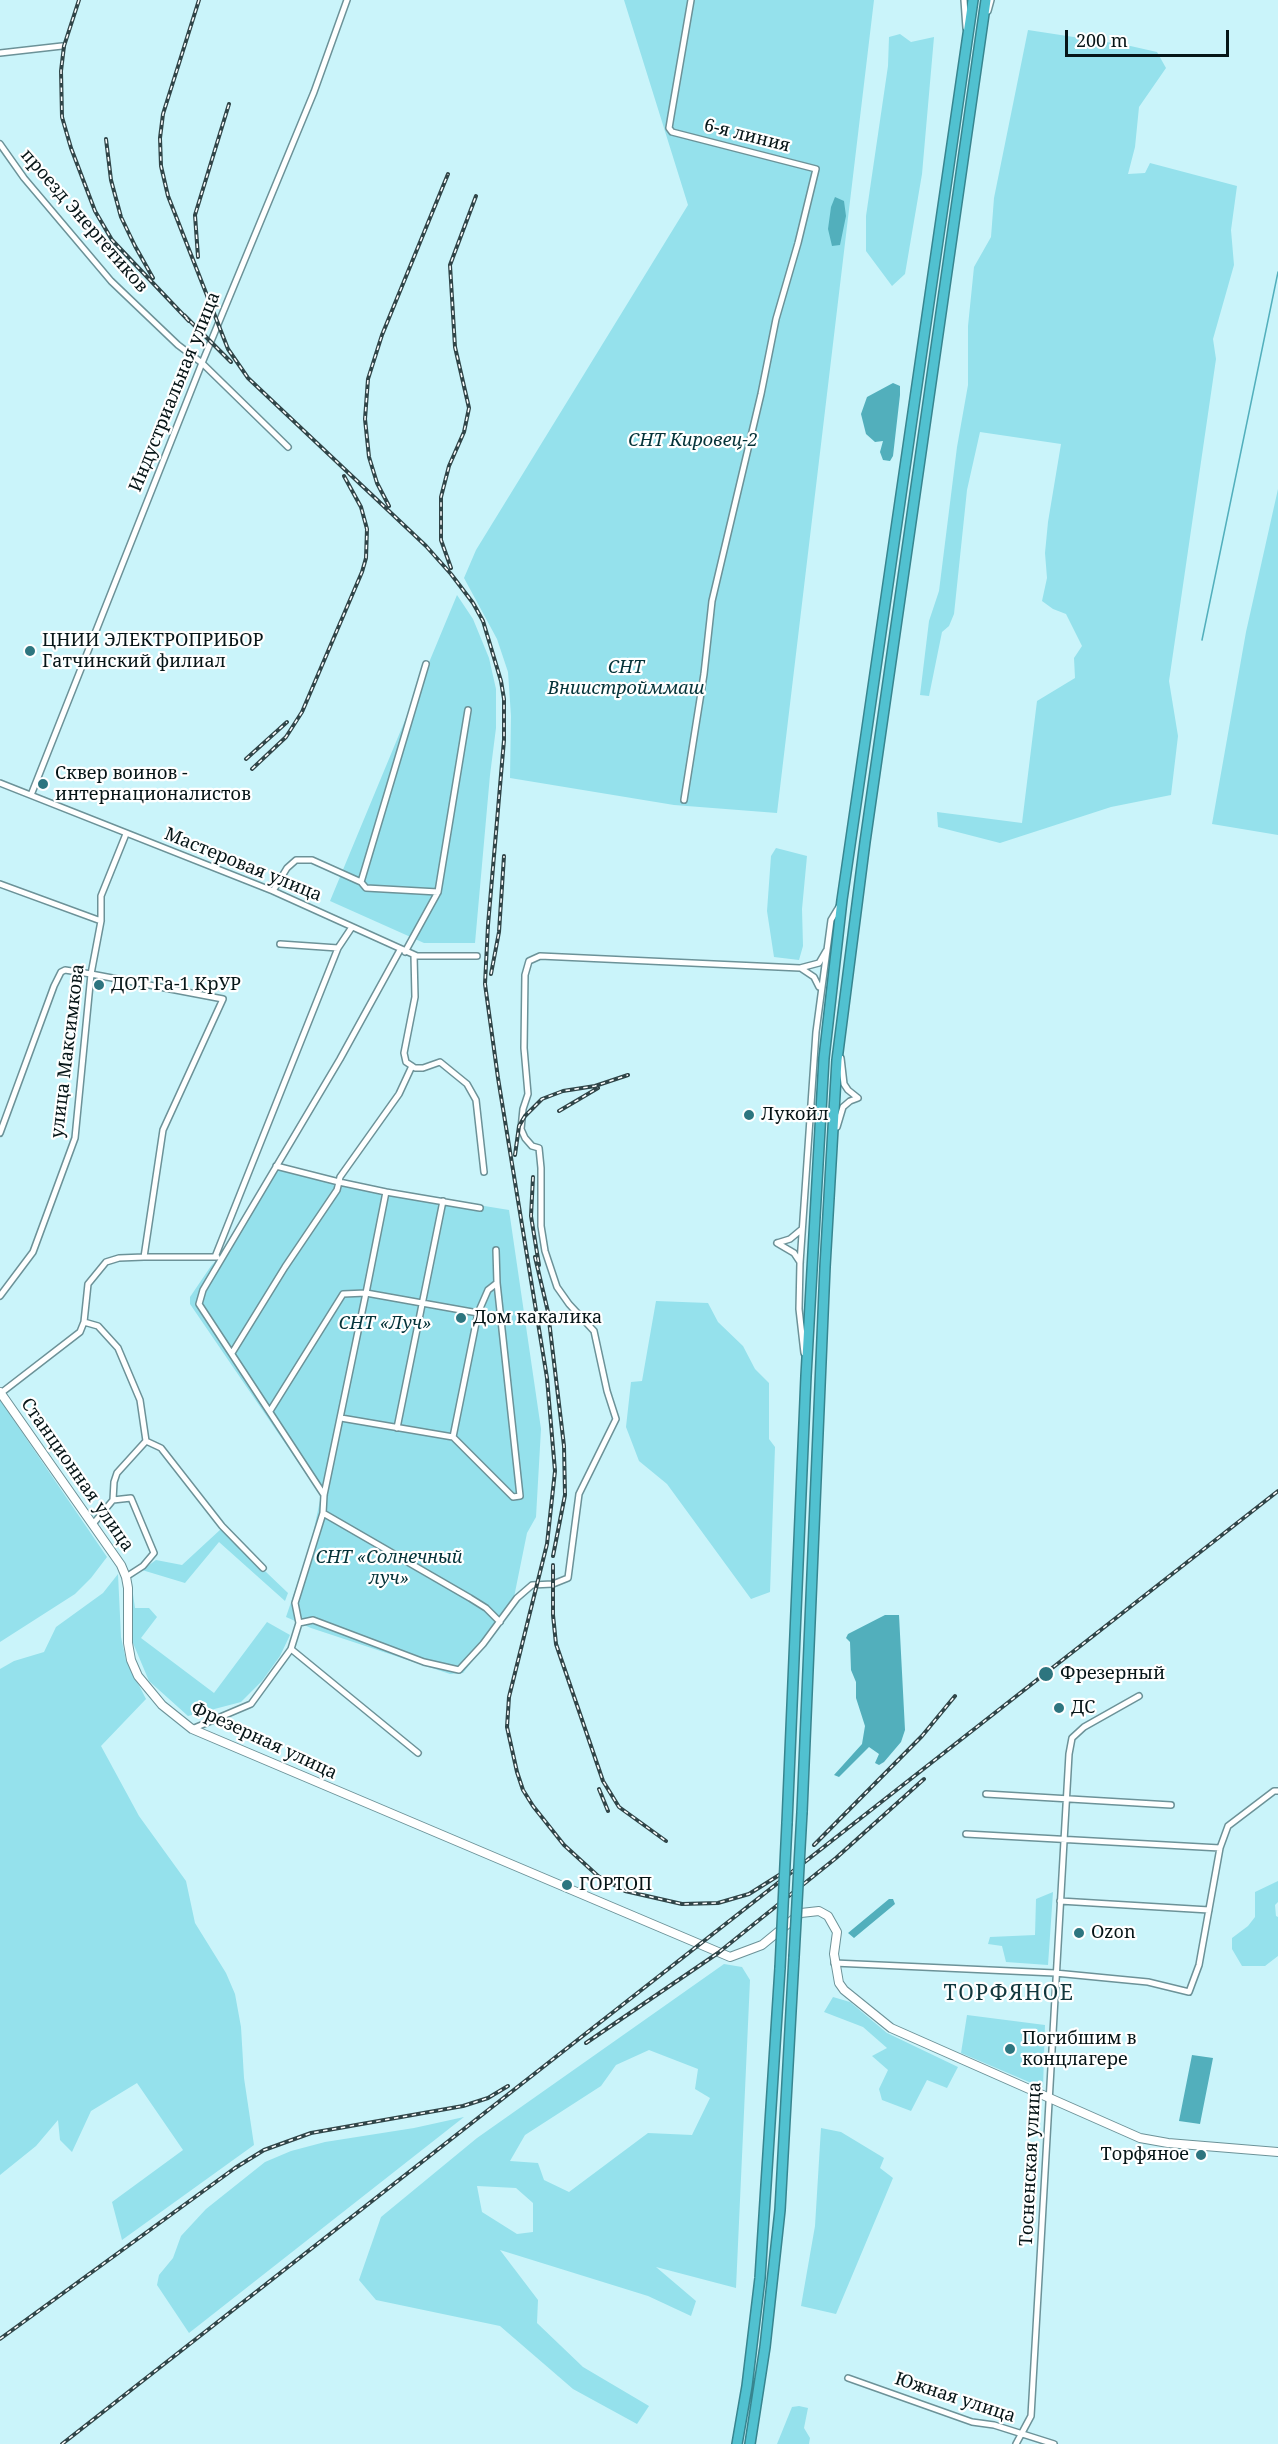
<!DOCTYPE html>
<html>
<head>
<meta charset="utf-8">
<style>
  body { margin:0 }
  #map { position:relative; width:1278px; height:2444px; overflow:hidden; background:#caf4fa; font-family:"Noto Serif",serif }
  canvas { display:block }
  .scale { position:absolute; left:1065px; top:30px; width:164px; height:27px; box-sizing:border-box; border:3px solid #061517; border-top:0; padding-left:8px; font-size:18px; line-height:21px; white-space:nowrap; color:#061517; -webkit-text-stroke:4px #fff; paint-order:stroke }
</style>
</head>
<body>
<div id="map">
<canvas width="1278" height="2444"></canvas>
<div class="scale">200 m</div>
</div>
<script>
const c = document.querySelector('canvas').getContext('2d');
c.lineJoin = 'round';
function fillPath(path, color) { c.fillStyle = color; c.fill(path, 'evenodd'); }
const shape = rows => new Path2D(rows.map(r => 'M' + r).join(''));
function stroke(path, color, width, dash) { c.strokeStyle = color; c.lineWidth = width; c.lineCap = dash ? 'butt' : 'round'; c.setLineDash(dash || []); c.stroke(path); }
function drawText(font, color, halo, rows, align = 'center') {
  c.font = font + ' "Noto Serif",serif'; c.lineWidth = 4.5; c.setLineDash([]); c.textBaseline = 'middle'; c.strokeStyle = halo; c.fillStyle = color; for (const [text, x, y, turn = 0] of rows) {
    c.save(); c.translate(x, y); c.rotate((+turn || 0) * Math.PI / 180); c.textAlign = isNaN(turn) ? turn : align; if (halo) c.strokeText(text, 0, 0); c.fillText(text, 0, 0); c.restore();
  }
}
fillPath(shape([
  [624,0,874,0,777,813,674,805,510,778,511,716,508,672,497,639,464,578,476,550,688,205],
  [1028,30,1126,45,1157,52,1166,68,1139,107,1135,147,1128,174,1145,173,1150,163,1237,186,1231,230,1234,265,1213,339,1216,359,1169,681,1178,736,1171,795,1111,807,1000,843,938,827,937,812,1022,823,1037,701,1075,678,1074,658,1082,646,1066,614,1053,609,1042,601,1047,578,1045,553,1048,522,1061,444,980,432,967,490,954,614,949,626,942,632,929,696,920,695,929,621,939,591,957,447,968,385,968,326,974,267,991,237,994,198],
  [900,34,911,42,934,37,922,174,905,274,892,286,866,251,866,216,888,66,889,37],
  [1278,489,1278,835,1212,824,1246,632],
  [457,595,473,619,489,658,496,689,496,728,490,775,475,943,424,943,330,901],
  [776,848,807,856,802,909,803,946,799,960,774,957,767,911,771,856],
  [274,1164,380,1189,509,1210,541,1429,536,1517,527,1533,511,1612,463,1673,450,1674,311,1628,286,1617,311,1543,321,1496,190,1304,190,1297,211,1266,223,1253],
  [656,1301,708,1303,718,1322,743,1346,755,1369,769,1383,769,1439,775,1447,770,1592,751,1599,667,1484,639,1461,626,1427,631,1382,642,1381],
  [0,1400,107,1557,91,1578,75,1594,0,1642],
  [221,1529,288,1593,285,1601,219,1542,185,1583,142,1570,156,1560,182,1565],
  [118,1574,121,1637,126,1660,146,1699,101,1746,139,1816,186,1881,195,1923,226,1973,235,1994,241,2027,244,2078,254,2145,122,2240,112,2202,183,2150,137,2083,91,2111,72,2152,60,2140,58,2120,36,2146,0,2175,0,1669,14,1661,44,1652,56,1627,103,1593],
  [133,1594,135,1608,149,1608,157,1617,141,1638,214,1693,267,1622,290,1635,280,1656,262,1681,241,1702,188,1716,149,1681,133,1643,131,1595],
  [1278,1881,1278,1902,1275,1905,1276,1916,1278,1917,1278,1956,1265,1966,1242,1966,1232,1949,1232,1938,1248,1926,1255,1917,1255,1892],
  [1053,1892,1048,1965,1006,1962,1002,1946,988,1944,990,1937,1035,1935,1036,1899],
  [724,1964,742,1967,750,1980,736,2288,656,2267,696,2301,691,2316,648,2296,500,2250,538,2300,537,2323,583,2367,649,2406,637,2424,573,2389,500,2326,376,2300,359,2280,381,2217,477,2138],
  [649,2050,698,2069,695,2089,710,2098,692,2135,648,2133,569,2192,544,2180,538,2163,510,2161,525,2135,601,2086,616,2065],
  [477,2186,516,2188,533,2203,533,2232,517,2234,482,2212],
  [833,1997,850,2002,887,2033,958,2067,947,2088,927,2080,911,2111,882,2100,879,2089,888,2070,872,2056,887,2048,863,2027,824,2012],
  [967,2015,1045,2025,1043,2088,961,2053],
  [464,2117,189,2333,157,2285,159,2275,173,2258,181,2236,206,2209,265,2162,291,2151,325,2142,414,2128],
  [821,2128,841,2132,884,2158,880,2168,893,2178,836,2314,801,2306,815,2226],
  [799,2406,808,2408,804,2428,810,2438,809,2444,777,2444,792,2407]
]), '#95e1ec');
fillPath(shape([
  [835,197,844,201,846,216,840,245,832,246,828,229,831,207],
  [893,383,900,386,900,395,893,456,890,461,883,460,880,452,883,441,875,442,866,434,861,414,867,397],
  [885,1615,899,1615,905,1730,901,1742,884,1762,879,1765,875,1763,879,1754,869,1747,839,1777,834,1775,862,1744,865,1726,856,1698,856,1682,851,1670,850,1642,846,1638,848,1634],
  [889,1899,893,1899,895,1904,854,1938,848,1933],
  [1192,2055,1213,2058,1200,2124,1179,2121]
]), '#52afbc');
stroke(shape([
  [1202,640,1278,272]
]), '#52afbc', 1.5);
const street = shape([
  [964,0,966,28],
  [988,11,991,0],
  [0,53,62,46],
  [0,144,24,178,111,281,178,345,202,363,288,447],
  [426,664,361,882,366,888,438,892],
  [0,783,273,891,417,956,477,956],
  [31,795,202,363,314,92,347,0],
  [684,800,704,674,712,601,761,394,776,319,798,243,816,169,672,132,669,128,671,116,691,0],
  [0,884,101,921],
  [273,891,287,868,296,860,312,860,361,882],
  [338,948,352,927],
  [405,952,438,892,468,710],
  [414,955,415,997,404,1053,406,1062,415,1068,423,1068,440,1062,467,1084,476,1100,484,1172],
  [802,969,814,977,819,987],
  [837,1127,843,1107,850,1101,858,1098,848,1090,844,1084,841,1058],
  [0,1133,54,986,61,972,65,970,91,974,223,999,163,1130,144,1257],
  [276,1166,339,1182,340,1177,399,1094,412,1066],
  [386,1192,480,1208],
  [777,1243,794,1253,800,1262],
  [777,1243,790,1239,802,1229],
  [215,1257,338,948,280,944],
  [0,1296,33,1252,75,1138,91,974,101,921,101,896,126,834],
  [478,1313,366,1293,324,1495,323,1513,295,1603,299,1623,313,1620,424,1662,459,1670,483,1644,517,1598,532,1585,553,1584,568,1578,579,1494,616,1419,607,1391,594,1331,569,1304,557,1287,545,1251,541,1226,541,1168,539,1148,532,1146,525,1138,521,1129,523,1109,528,1094,524,1048,525,975,529,961,540,956,800,968,819,963,826,951],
  [84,1322,98,1326,118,1348,140,1400,146,1441,161,1448,222,1526,263,1568],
  [232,1353,285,1267,337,1190,339,1182,386,1192,366,1293,343,1294,270,1411],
  [804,1353,799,1309,800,1263,816,1032,831,920,840,905],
  [1,1393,80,1332,84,1322,88,1284,106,1262,119,1258,144,1257,217,1257],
  [341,1418,453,1437,478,1313,488,1290,497,1283,496,1250],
  [397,1428,443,1201],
  [453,1437,513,1497,520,1496,497,1283],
  [324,1495,199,1304,203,1290,340,1059,400,950],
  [113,1500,131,1498,154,1553,143,1566,126,1577],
  [323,1513,470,1598,486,1608,500,1622],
  [93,1524,113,1500,114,1482,117,1473,146,1441],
  [291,1649,418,1753],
  [192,1729,251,1704,291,1649,299,1623],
  [986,1794,1171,1805],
  [966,1834,1220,1848],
  [1060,1901,1209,1910],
  [834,1963,1055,1973,1148,1982,1189,1992,1199,1965,1220,1848,1228,1826,1274,1791,1278,1791],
  [848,2378,972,2422,994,2425,1054,2444],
  [1016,2444,1031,2416,1069,1754,1072,1738,1084,1727,1139,1696]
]);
const secondary = shape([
  [0,1392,121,1565,126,1577,128,1588,128,1643,131,1660,138,1676,162,1705,192,1729,730,1957,762,1945,801,1913,819,1911,828,1916,837,1932,834,1954,839,1983,844,1990,891,2028,1140,2138,1168,2143,1278,2152]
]);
const highway = shape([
  [802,1812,825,1267,837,1060,865,842,986,0],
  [787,1823,806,1376,824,1058,842,900,973,0],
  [737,2444,747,2386,760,2278,780,1968],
  [750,2444,765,2347,780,2210,794,1957]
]);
stroke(street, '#6c9298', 8);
stroke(secondary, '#6c9298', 10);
stroke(highway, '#37858f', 12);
stroke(street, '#fff', 5);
stroke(secondary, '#fff', 8);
stroke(highway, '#51c1d0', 9);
const rail = shape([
  [79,0,64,46,61,71,62,117,71,148,95,211,112,240,189,321],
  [199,0,163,114,160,138,161,166,168,196,228,349,248,378,426,546,451,574,473,603,483,621,501,681,504,699,504,740,488,925,485,984,498,1078,547,1378,555,1471,547,1544,509,1697,507,1727,517,1772,523,1790,533,1806,564,1845,598,1876,625,1891,682,1904,718,1903,749,1894,784,1872],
  [106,139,111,180,121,217,135,246,153,278],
  [198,257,195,215,229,104],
  [184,315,231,362],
  [389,506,377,483,369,457,365,419,368,379,382,335,448,174],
  [451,568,441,540,441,497,449,466,464,432,469,408,455,347,450,265,476,196],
  [246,759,287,722],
  [252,769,286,737,302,712,362,572,366,558,367,529,361,507,344,476],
  [491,974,499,932,504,856],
  [559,1111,598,1088],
  [515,1155,519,1126,525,1116,542,1099,563,1091,595,1086,628,1075],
  [533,1177,531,1216,539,1265],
  [535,1257,548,1312,564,1446,565,1495,553,1556],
  [553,1565,553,1615,556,1644,603,1781,619,1807,666,1841],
  [599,1789,608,1811],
  [814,1845,922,1736,955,1696],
  [586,2043,718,1953,836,1858,924,1779],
  [0,2339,235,2168,264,2150,311,2133,463,2106,488,2098,508,2086],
  [62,2444,1278,1491]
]);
stroke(rail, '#304548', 4);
stroke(rail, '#fff', 1.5, [4.5]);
const highwayBridge = shape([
  [794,1957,802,1812],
  [780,1968,787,1823]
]);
stroke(highwayBridge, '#37858f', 12, []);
stroke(highwayBridge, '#51c1d0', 9);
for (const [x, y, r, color] of [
  [30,651,6,"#2d757f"],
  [43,784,6,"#2d757f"],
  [99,985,6,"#2d757f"],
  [749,1115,6,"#2d757f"],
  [461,1318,6,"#2d757f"],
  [1046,1674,8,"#2d757f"],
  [1059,1708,6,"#2d757f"],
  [567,1885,6,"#2d757f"],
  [1079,1933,6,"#2d757f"],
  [1010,2049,6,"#2d757f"],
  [1201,2155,6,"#2d757f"]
]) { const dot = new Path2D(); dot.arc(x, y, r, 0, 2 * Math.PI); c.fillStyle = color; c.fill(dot); stroke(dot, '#fff', 2); }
drawText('18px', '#061517', '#fff', [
  ["6-я линия",747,136,14],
  ["проезд Энергетиков",84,221,49],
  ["Индустриальная улица",175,392,-68],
  ["Мастеровая улица",243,865,22],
  ["улица Максимкова",68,1051,-83],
  ["Станционная улица",77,1475,55],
  ["Фрезерная улица",264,1741,25],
  ["Тосненская улица",1031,2164,-87],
  ["Южная улица",955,2398,18]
]);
drawText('italic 18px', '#043339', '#fff', [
  ["СНТ Кировец-2",693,441],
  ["СНТ",626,668],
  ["Вниистройммаш",626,689],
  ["СНТ «Луч»",385,1324],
  ["СНТ «Солнечный",389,1558],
  ["луч»",389,1579]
]);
drawText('18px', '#061517', '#fff', [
  ["ЦНИИ ЭЛЕКТРОПРИБОР",42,641],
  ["Гатчинский филиал",42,662],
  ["Сквер воинов -",55,774],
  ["интернационалистов",55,795],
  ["ДОТ Га-1 КрУР",111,985],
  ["Лукойл",761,1115],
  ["Дом какалика",473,1318],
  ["Фрезерный",1060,1674],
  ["ДС",1071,1708],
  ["ГОРТОП",579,1885],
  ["Ozon",1091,1933],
  ["Погибшим в",1022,2039],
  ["концлагере",1022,2060],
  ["Торфяное",1189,2155,"right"]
], 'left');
c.letterSpacing = '1.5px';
drawText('21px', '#11373d', '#fff', [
  ["ТОРФЯНОЕ",1009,1994]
]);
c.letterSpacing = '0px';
</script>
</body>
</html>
